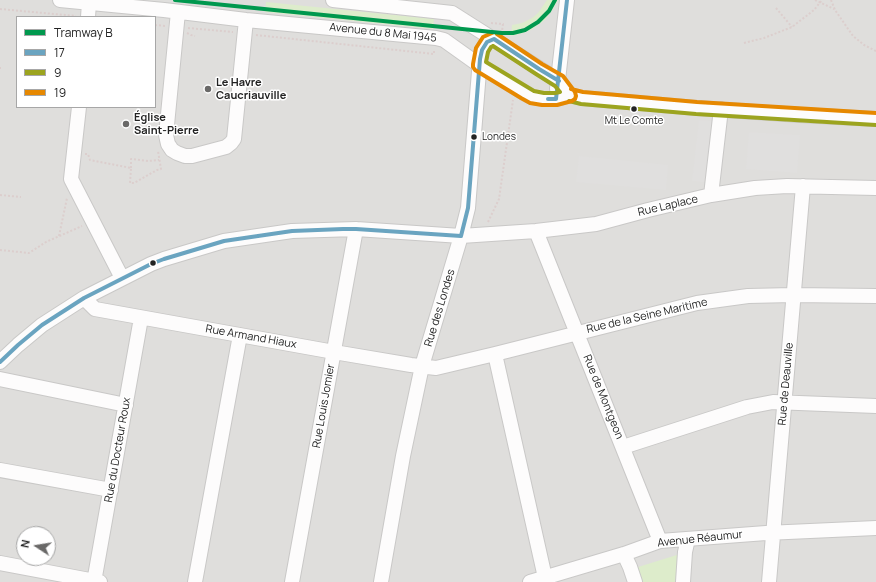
<!DOCTYPE html>
<html>
<head>
<meta charset="utf-8">
<style>
  body { margin:0 }
  #map { position:relative; width:876px; height:582px; overflow:hidden; background:#f0eeeb; font-family:Manrope,sans-serif }
  canvas { display:block }
  .legend { position:absolute; left:16px; top:16px; width:140px; height:92px; box-sizing:border-box; background:#fff; border:1px solid #a7a7a7; margin:0; padding:5px 7px; list-style:none; font-size:12px; color:#222 }
  .legend li { display:flex; align-items:center; gap:8px; height:20px }
  .legend b { width:20px; border:1px solid #a7a7a7 }
  .north { position:absolute; left:16px; top:526px; width:40px; height:40px; box-sizing:border-box; background:#fff; border:1px solid #a7a7a7; border-radius:50%; rotate:282deg; font-size:11px; font-weight:700; line-height:16px; text-align:center; color:#222 }
  .north::after { content:''; display:block; margin:auto; width:14px; height:18px; background:#6a6968; clip-path:polygon(50% 0,100% 100%,50% 72%,0 100%) }
</style>
</head>
<body>
<div id="map">
<canvas width="876" height="582"></canvas>
<ul class="legend">
<li><b style="height:5px;background:#00984e"></b>Tramway B</li>
<li><b style="height:5px;background:#6aa4c0"></b>17</li>
<li><b style="height:5px;background:#9ca41f"></b>9</li>
<li><b style="height:5px;background:#e68800"></b>19</li>
</ul>
<div class="north">N</div>
</div>
<script>
const c = document.querySelector('canvas').getContext('2d');
c.lineJoin = 'round';
function fillPath(path, color) { c.fillStyle = color; c.fill(path, 'evenodd'); }
const shape = rows => new Path2D(rows.map(r => 'M' + r).join(''));
function stroke(path, color, width, dash) { c.strokeStyle = color; c.lineWidth = width; c.lineCap = dash ? 'butt' : 'round'; c.setLineDash(dash || []); c.stroke(path); }
function drawText(font, color, halo, rows, align = 'center') {
  c.font = font + ' Manrope,sans-serif'; c.lineWidth = 3; c.setLineDash([]); c.textBaseline = 'middle'; c.strokeStyle = halo; c.fillStyle = color; for (const [text, x, y, turn = 0] of rows) {
    c.save(); c.translate(x, y); c.rotate((+turn || 0) * Math.PI / 180); c.textAlign = isNaN(turn) ? turn : align; if (halo) c.strokeText(text, 0, 0); c.fillText(text, 0, 0); c.restore();
  }
}
fillPath(shape([
  [0,0,876,0,876,582,0,582],
  [17,17,155,17,155,107,17,107],
  [24,534,48,534,48,558,24,558]
]), '#dfdedc');
fillPath(shape([
  [547,0,558,0,553,9,545,20,531,30,520,34,511,36,512,25,522,23,532,18,538,13],
  [266,2,434,19,433,29,265,12],
  [680,554,678,582,640,582,635,568]
]), '#ddeccb');
fillPath(shape([
  [699,120,716,121,709,183,692,181],
  [749,132,800,135,797,173,746,169],
  [579,156,668,165,666,190,576,182]
]), '#e0dfde');
const minor = shape([
  [60,0,164,10,246,20,436,38,444,40,479,65,524,93,532,97,543,99,556,99,570,95],
  [333,0,452,13,559,81,570,95],
  [178,12,166,135,168,144,172,150,177,153,185,156,192,156,226,147,231,143,234,139,246,20],
  [88,17,89,3],
  [557,89,567,0],
  [570,95,582,98,697,108,800,115,876,119],
  [79,107,71,179,122,278],
  [711,195,721,109],
  [536,231,660,541],
  [84,298,95,309,334,352,411,365,436,368,495,354,697,303,748,296,793,295,876,296],
  [495,354,546,582],
  [0,362,18,345,42,325,84,298,151,264,164,259,224,241,292,231,356,229,461,236,536,231,596,224,648,210,711,195,755,188,787,186,876,188],
  [0,379,126,405],
  [623,447,747,407,773,402,876,406],
  [0,470,111,490],
  [624,554,630,567,635,582],
  [0,563,100,582],
  [94,582,141,318],
  [195,582,240,335],
  [292,582,356,229],
  [381,582,403,456,422,366,461,236,468,208,480,59,482,50,487,42,494,39],
  [530,582,624,554,660,541,766,533,876,528],
  [683,582,685,552,688,539],
  [769,582,803,186]
]);
stroke(minor, '#c9c8c7', 16);
stroke(shape([
  [815,0,834,9],
  [831,0,835,10,853,36,864,45,876,51],
  [776,8,792,27],
  [0,9,76,16],
  [491,23,503,24,502,31],
  [155,25,166,26],
  [188,28,233,32],
  [187,33,191,35,195,36],
  [256,35,434,54,434,49],
  [744,43,764,38,792,27,814,10,822,0],
  [0,68,1,68],
  [85,154,88,154,90,160,131,168,130,183,134,183,157,170,161,169,158,151],
  [131,168,131,159,148,161,159,160],
  [0,195,21,197],
  [488,222,499,199,513,100],
  [59,236,67,198],
  [0,250,29,253,46,242,82,226]
]), '#dccecd', 2, [2, 2]);
stroke(minor, '#fdfcfc', 14);
stroke(shape([
  [548,99,556,99,567,0],
  [461,236,468,208,480,59,482,50,487,42,494,39,539,69,559,81],
  [0,362,18,345,42,325,84,298,151,264,164,259,224,241,292,231,343,229,356,229,461,236]
]), '#6aa4c0', 4);
stroke(shape([
  [493,46,536,74,555,86,560,92,555,93,544,93,534,91,486,62,488,52,491,47,493,46],
  [569,101,581,104,696,114,876,125]
]), '#9ca41f', 4);
stroke(shape([
  [492,33,483,37,476,48,473,64,473,67,475,70,521,98,530,103,542,105,557,105,572,101,575,99,576,96,575,92,563,76,542,64,497,34],
  [571,89,583,92,697,102,876,113]
]), '#e68800', 4);
stroke(shape([
  [175,0,502,33,513,33,525,30,538,22,549,11,555,0]
]), '#00984e', 4);
for (const [x, y, r, color] of [
  [208,89,4,"#6a6968"],
  [634,109,3.5,"#222"],
  [126,124,4,"#6a6968"],
  [474,137,3.5,"#222"],
  [153,263,3.5,"#222"]
]) { const dot = new Path2D(); dot.arc(x, y, r, 0, 2 * Math.PI); c.fillStyle = color; c.fill(dot); stroke(dot, '#fff', 1.5); }
drawText('10px', '#222', '#fff', [
  ["Mt Le Comte",634,121],
  ["Londes",482,137,"left"]
]);
drawText('11px', '#222', '#fff', [
  ["Avenue du 8 Mai 1945",383,33,6],
  ["Rue Laplace",668,206,-13],
  ["Rue des Londes",440,308,-73],
  ["Rue de la Seine Maritime",647,316,-13],
  ["Rue Armand Hiaux",251,337,10],
  ["Rue de Deauville",786,384,-85],
  ["Rue de Montgeon",603,397,68],
  ["Rue Louis Jomier",324,406,-80],
  ["Rue du Docteur Roux",118,450,-80],
  ["Avenue Réaumur",700,539,-6]
]);
drawText('bold 11px', '#222', '#fff', [
  ["Le Havre",216,83],
  ["Caucriauville",216,96],
  ["Église",134,118],
  ["Saint-Pierre",134,131]
], 'left');
</script>
</body>
</html>
